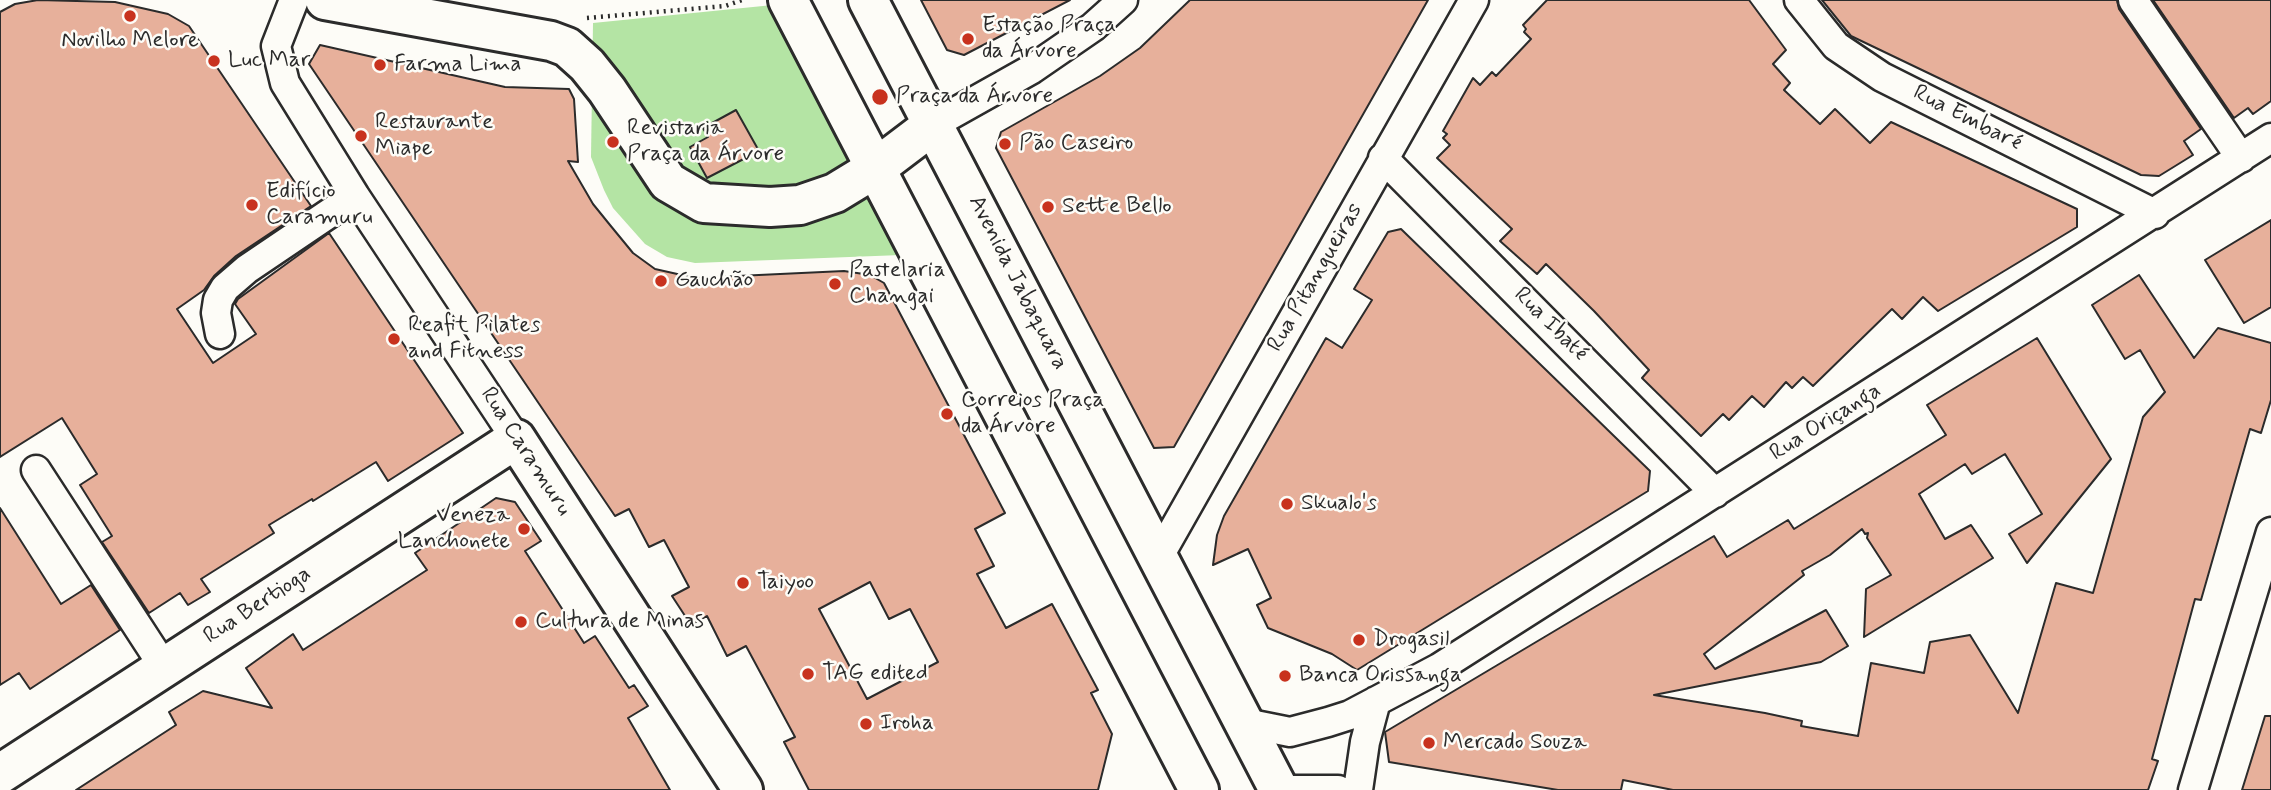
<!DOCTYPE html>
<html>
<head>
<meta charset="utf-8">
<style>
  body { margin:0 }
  canvas { display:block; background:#fdfcf7 }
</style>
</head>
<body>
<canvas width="2271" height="790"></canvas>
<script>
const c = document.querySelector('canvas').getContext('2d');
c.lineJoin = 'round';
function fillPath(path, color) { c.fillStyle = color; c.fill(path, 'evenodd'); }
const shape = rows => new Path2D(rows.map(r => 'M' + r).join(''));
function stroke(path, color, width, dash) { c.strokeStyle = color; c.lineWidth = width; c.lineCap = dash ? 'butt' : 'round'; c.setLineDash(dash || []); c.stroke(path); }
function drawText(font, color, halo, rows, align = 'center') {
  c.font = font + ' Mynerve,sans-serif'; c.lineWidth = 5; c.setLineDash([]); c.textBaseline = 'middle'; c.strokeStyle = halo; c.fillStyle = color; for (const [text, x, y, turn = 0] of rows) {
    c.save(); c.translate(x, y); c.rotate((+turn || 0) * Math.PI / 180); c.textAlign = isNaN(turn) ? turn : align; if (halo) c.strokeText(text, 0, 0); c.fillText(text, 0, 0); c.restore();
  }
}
fillPath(shape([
  [773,5,901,255,695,263,667,257,645,244,613,208,604,190,591,157,593,23]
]), '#b4e4a4');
const building = shape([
  [38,0,115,2,168,14,189,26,311,206,236,256,214,276,204,290,177,309,213,363,256,334,235,304,238,299,329,233,463,433,388,481,376,462,313,501,312,499,269,525,274,533,201,579,210,592,188,605,180,593,149,613,102,542,112,536,80,485,97,474,62,418,0,457,0,12,15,4,38,0],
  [921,0,1070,0,964,55,947,50,921,0],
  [1190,0,1428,0,1174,447,1154,448,996,148,1001,132,1100,76,1140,48,1190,0],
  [1547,0,1749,0,1786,50,1773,64,1790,83,1784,90,1820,124,1835,109,1870,143,1891,122,2077,209,2077,227,1938,311,1923,297,1902,319,1892,309,1813,386,1803,377,1792,388,1786,382,1764,407,1752,396,1729,420,1723,414,1701,436,1642,378,1649,370,1594,311,1546,264,1537,274,1500,241,1512,229,1437,158,1450,145,1443,138,1447,134,1443,131,1473,78,1480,85,1492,72,1496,76,1531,39,1524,32,1526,29,1523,25,1547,0],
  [1822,0,2117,0,2119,9,2201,129,2184,141,2193,155,2159,176,2141,175,1851,36,1822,0],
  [2153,0,2271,0,2271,101,2253,114,2248,108,2234,118,2153,0],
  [320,45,505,87,569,89,574,99,578,162,568,161,593,204,610,225,633,253,655,269,695,278,844,271,870,275,884,283,1005,513,975,529,994,566,977,574,1006,628,1052,604,1098,690,1091,693,1112,734,1098,790,809,790,784,742,795,737,746,646,727,656,707,616,691,625,672,596,689,587,664,540,649,547,629,509,615,516,309,64,320,45],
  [870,582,889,619,910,609,938,662,867,699,819,609,870,582],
  [736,110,759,151,707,178,690,147,708,137,703,128,736,110],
  [2271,220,2271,307,2244,323,2205,260,2271,220],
  [1401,229,1650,471,1648,491,1357,670,1332,654,1268,628,1257,605,1271,598,1248,549,1213,565,1217,535,1224,516,1326,338,1342,348,1372,300,1354,289,1388,232,1401,229],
  [2139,275,2194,358,2218,328,2271,343,2271,400,2261,433,2250,429,2201,600,2195,599,2152,759,2158,761,2148,790,1673,790,1623,780,1621,790,1558,790,1389,762,1385,732,1714,536,1727,557,1788,520,1794,529,1946,435,1927,405,2037,338,2111,459,2027,563,2009,534,2042,514,2005,454,1972,474,1965,464,1919,494,1945,539,1971,525,1993,558,1864,637,1866,589,1891,575,1867,538,1868,533,1865,534,1862,529,1830,555,1802,571,1804,575,1704,654,1715,669,1826,610,1848,646,1821,662,1654,695,1765,713,1802,721,1801,726,1858,736,1871,663,1924,673,1930,642,1970,635,2018,713,2056,583,2093,593,2143,417,2165,392,2140,350,2125,359,2092,305,2139,275],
  [496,498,515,502,541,541,525,551,584,643,595,636,629,688,634,685,648,706,628,718,670,790,76,790,176,725,169,712,203,691,272,708,246,668,293,634,303,650,427,570,415,553,496,498],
  [0,508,61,604,91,585,120,630,30,689,19,673,0,685,0,508],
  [2265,716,2271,716,2271,790,2242,790,2265,716]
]);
fillPath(building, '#e7b09b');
stroke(building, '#2b2b2b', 2);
const street = shape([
  [294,0,276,46,285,83,355,196,516,439],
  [1799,0,1836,46,1882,77,2155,214],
  [2133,0,2241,158],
  [934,124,1032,69,1093,27,1123,0],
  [1383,158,1715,493],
  [220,334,216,313,218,300,225,288,247,269,355,196],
  [36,470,164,667],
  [1159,556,1474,0],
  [1245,723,1290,732,1328,722,1350,715,1439,668,2271,138],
  [1289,790,1338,790],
  [1358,790,1365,742,1376,701],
  [2193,790,2271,532]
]);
const secondary = shape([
  [325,0,551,41,567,47,587,65,607,90,668,182,704,203,770,207,800,205,835,193,876,168,934,124],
  [0,774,516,439,743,790]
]);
const primary = shape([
  [788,0,1199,790],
  [868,0,1279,790]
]);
stroke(street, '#2b2b2b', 33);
stroke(secondary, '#2b2b2b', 44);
stroke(primary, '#2b2b2b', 44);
stroke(shape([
  [587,18,725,6,742,0]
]), '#2b2b2b', 4.5, [2, 5]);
stroke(street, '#fdfcf7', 28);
stroke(secondary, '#fdfcf7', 38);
stroke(primary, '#fdfcf7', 38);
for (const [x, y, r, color] of [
  [130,16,7,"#c8321e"],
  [968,39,7,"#c8321e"],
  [214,61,7,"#c8321e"],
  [380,65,7,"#c8321e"],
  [880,97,9,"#c8321e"],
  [361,136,7,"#c8321e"],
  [613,142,7,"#c8321e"],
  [1005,144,7,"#c8321e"],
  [252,205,7,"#c8321e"],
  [1048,207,7,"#c8321e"],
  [661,281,7,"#c8321e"],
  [835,284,7,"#c8321e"],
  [394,339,7,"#c8321e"],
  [947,414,7,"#c8321e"],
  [1287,504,7,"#c8321e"],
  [524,529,7,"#c8321e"],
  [743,583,7,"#c8321e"],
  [521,622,7,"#c8321e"],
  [1359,640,7,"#c8321e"],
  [808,674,7,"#c8321e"],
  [1285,676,7,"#c8321e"],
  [866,724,7,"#c8321e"],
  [1429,743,7,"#c8321e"]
]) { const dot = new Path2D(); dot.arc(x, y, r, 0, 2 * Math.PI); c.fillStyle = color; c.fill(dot); stroke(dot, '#fdfcf7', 2.5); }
drawText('23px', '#2b2b2b', '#fdfcf7', [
  ["Estação Praça",982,26],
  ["da Árvore",982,52],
  ["Novilho Melore",130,41,"center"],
  ["Luc Mar",228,61],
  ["Farma Lima",394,65],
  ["Praça da Árvore",896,97],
  ["Restaurante",375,123],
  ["Miape",375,149],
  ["Revistaria",627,129],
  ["Praça da Árvore",627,155],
  ["Pão Caseiro",1019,144],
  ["Edifício",266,192],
  ["Caramuru",266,218],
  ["Sette Bello",1062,207],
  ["Pastelaria",849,271],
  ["Changai",849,297],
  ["Gauchão",675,281],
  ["Reafit Pilates",408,326],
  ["and Fitness",408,352],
  ["Correios Praça",961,401],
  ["da Árvore",961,427],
  ["Skualo's",1301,504],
  ["Veneza",510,516,"right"],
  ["Lanchonete",510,542,"right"],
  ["Taiyoo",757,583],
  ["Cultura de Minas",535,622],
  ["Drogasil",1373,640],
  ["TAG edited",822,674],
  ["Banca Orissanga",1299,676],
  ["Iroha",880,724],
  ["Mercado Souza",1443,743]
], 'left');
drawText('23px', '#2b2b2b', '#fdfcf7', [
  ["Rua Embaré",1967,119,27],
  ["Rua Pitangueiras",1316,278,-60],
  ["Avenida Jabaquara",1017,283,63],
  ["Rua Ibaté",1550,325,45],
  ["Rua Oriçanga",1826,423,-32],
  ["Rua Caramuru",525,452,57],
  ["Rua Bertioga",258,606,-33]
]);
</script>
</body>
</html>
